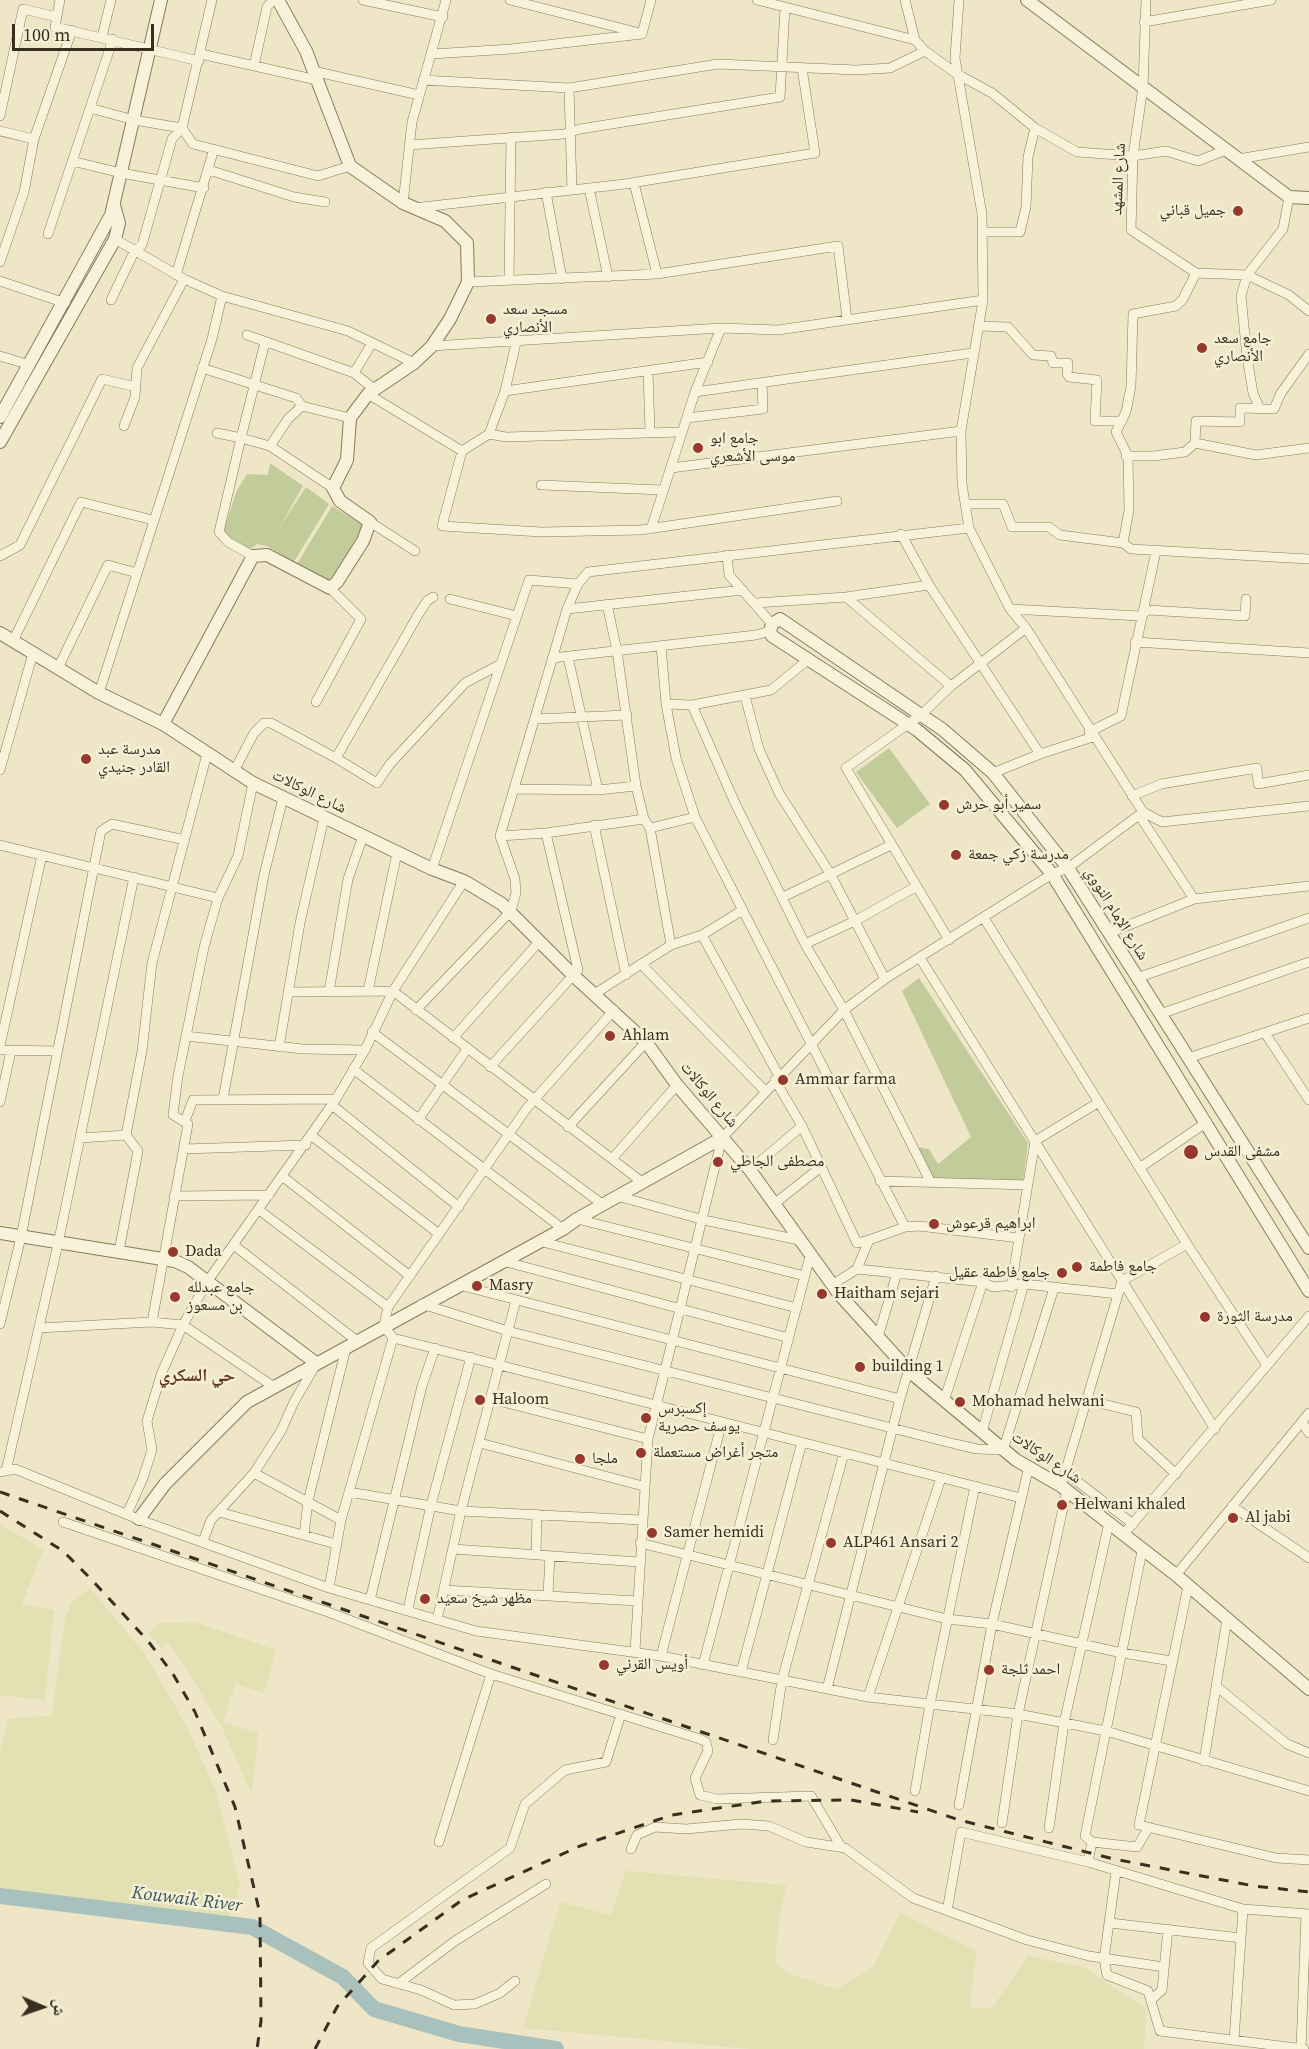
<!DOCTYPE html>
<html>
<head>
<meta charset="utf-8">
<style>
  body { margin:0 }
  #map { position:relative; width:1309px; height:2049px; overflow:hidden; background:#eee6c6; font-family:"Source Serif 4","Noto Naskh Arabic",serif }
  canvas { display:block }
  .north { position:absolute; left:12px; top:1977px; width:60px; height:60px; -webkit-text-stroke:4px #f5efd6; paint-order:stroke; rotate:92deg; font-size:16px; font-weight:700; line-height:24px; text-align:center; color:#392f20 }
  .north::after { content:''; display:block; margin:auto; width:21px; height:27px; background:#392f20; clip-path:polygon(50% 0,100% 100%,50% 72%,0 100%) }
  .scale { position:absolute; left:12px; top:24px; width:142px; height:27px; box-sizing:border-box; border:3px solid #392f20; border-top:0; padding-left:8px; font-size:18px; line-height:21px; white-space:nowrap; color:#392f20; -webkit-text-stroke:4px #f5efd6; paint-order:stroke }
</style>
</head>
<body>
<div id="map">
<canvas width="1309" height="2049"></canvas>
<div class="north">ش</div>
<div class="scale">100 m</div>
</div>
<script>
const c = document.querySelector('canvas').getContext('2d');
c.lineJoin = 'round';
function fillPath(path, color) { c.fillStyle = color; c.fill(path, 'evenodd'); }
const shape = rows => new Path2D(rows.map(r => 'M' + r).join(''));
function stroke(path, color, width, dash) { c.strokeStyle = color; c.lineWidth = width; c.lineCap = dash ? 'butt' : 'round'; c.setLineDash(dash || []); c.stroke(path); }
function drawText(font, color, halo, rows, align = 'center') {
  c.font = font + ' "Source Serif 4","Noto Naskh Arabic",serif'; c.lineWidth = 5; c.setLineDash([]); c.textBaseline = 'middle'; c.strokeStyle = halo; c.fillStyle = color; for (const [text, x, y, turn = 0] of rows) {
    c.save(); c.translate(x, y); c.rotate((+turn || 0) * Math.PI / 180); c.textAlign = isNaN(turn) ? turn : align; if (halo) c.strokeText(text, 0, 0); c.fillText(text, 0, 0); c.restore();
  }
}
fillPath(shape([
  [0,1524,43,1550,22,1604,54,1610,45,1700,0,1695],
  [90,1588,144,1653,186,1725,216,1791,240,1885,229,1920,0,1888,0,1752,8,1719,52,1715,65,1617,72,1602],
  [195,1622,276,1650,264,1693,235,1684,223,1722,258,1733,252,1795,222,1728,186,1668,168,1643,162,1649,149,1634,159,1623],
  [626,1871,786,1885,779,1920,775,1961,785,1972,836,1989,873,1967,900,1913,976,1951,970,2008,992,2008,1028,1956,1083,1967,1146,2009,1144,2049,751,2049,523,2028,560,1902,611,1915]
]), '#e3e0b4');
fillPath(shape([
  [270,463,303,486,279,528,306,487,329,504,294,562,267,546,257,544,249,550,225,535,224,530,236,492,247,474,268,475],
  [332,506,363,525,334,580,326,580,297,564],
  [889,748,930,804,897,828,856,772],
  [919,978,1028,1143,1023,1181,932,1178,918,1147,929,1149,938,1164,971,1137,902,991]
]), '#c1cc9a');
stroke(shape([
  [0,1896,252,1927,343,1977,374,2009,459,2034,556,2049]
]), '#a8c1bc', 16);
const minor = shape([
  [60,0,55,27,199,61],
  [363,0,443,17],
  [510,0,636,32],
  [757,0,915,40],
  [905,0,915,40,925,51,957,74,992,93,1035,128,1077,152,1133,156,1166,151,1198,161,1226,150],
  [959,0,955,58,982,214,983,300,961,431,962,484,969,528,1010,609,1026,628,1143,812,1162,822,1309,806],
  [1146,0,1143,87,1133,156,1131,230,1196,273,1247,275,1289,295,1309,311],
  [1144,22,1271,0],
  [102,37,111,0],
  [201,54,317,80],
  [432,54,511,49,642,34,651,0],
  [254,66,267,7,273,0],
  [313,71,419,95],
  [423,80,569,88,718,64,856,70,890,68,925,51],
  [569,88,572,190],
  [90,108,134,120,182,128,193,144,318,176,350,166],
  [0,116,23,9,57,17],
  [0,131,34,139],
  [409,145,564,134,580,129,780,97,785,7],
  [1238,159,1309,147],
  [72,161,121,173,204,188],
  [209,170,294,197,325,202],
  [634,183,657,274],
  [589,188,608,277],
  [546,192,562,279],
  [403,203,412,122,446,0],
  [414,208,625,184,815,153,802,68],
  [982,232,1020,232,1026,207,1028,157,1035,128],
  [48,234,113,39],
  [115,239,184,279,222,296,348,331,414,363],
  [0,262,24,192,34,139,72,30],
  [176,275,214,149],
  [509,280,511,137],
  [0,281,65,303],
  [468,282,657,274,838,246,847,319],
  [111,300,135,250,142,245,172,139,182,128,212,0],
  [978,326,1008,327,1033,355,1051,356,1053,363,1068,363,1067,373,1069,377,1097,380,1095,421,1122,421],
  [247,335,354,373,374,389],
  [265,342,241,438,270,446,333,488],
  [432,346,721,328],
  [0,356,30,365],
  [202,368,296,398,302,406],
  [648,371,650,431],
  [354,373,372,343],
  [505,391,708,362],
  [695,392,972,353],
  [368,394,462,451,489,434,506,437,682,432],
  [1259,407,1253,393,1247,357,1241,296,1247,275,1283,229,1289,197],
  [687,418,763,409,762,383],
  [124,426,135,397,137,368,184,279],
  [217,433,241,438,219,532,228,542,253,556],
  [489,434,505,391,516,343],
  [1195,443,1256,455,1309,448],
  [270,446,288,419,302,406,350,418],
  [462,451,442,526,541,532,641,530,837,501],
  [1126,456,1153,456,1185,452,1195,443,1196,421,1240,422,1240,408,1274,409,1281,393,1309,354],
  [671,468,961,431],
  [541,485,662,490],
  [965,504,1003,504,1012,527,1049,527,1060,535,1123,543,1131,549,1309,559],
  [370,522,415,551],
  [651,529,695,392,721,328,778,330,983,300],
  [901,534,929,585,1040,754,1093,737],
  [1123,543,1129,510,1128,456,1116,432,1126,412,1131,386,1133,314,1176,306,1183,299,1196,273],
  [727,555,729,575,772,624],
  [0,556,20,545,102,379,136,387],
  [846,597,951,686],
  [450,599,517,616],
  [756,603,846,597,929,585],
  [607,604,617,651,636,786,644,819,650,828,671,945],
  [567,609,743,590],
  [1010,609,1140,616,1148,610,1245,616,1246,599],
  [13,641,81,502,153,520],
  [1135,642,1309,653],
  [661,646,666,704,676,758,695,817,905,1227],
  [552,658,756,635,770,631],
  [58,668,108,565,137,573],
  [99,693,212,339,222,296],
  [745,696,759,749,779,793,831,875,885,979],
  [316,702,361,619,330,588],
  [666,704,692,705,771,690,809,659],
  [692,705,735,803,805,944,844,1010,931,1183],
  [535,719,627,715],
  [1089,732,1121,716,1156,551],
  [336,758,377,783,390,764,465,683,501,664],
  [0,770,33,653],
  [234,771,254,733,264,723,271,723,336,758,418,615,427,601,433,597],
  [993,773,1040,754],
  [515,789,598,790,568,657],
  [598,790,636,786],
  [1132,796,1161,784,1257,768,1258,784,1309,775],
  [1139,815,1194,899],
  [594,825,626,975],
  [650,828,695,817],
  [500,836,546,833,644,819],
  [0,845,218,898],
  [432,869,529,580,578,584],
  [783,897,891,845],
  [984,918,1187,1244,1266,1364],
  [1109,933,1194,899,1309,886],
  [702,935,779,1076],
  [949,940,846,768,921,715,951,686,1026,628],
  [805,944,855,921,917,886],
  [920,958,1215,1429],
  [641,964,765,1091],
  [1137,978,1309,918],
  [368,991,397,853],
  [290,992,393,991,642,1182],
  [329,992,348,879,363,836],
  [596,993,671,945,702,935,741,911],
  [416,1010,511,911,516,893,515,879,500,836,567,609,578,584,588,572,969,528],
  [614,1010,527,1108,388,1307,384,1326,393,1338,1021,1498],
  [1160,1014,1309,962],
  [372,1032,602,1204],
  [1265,1033,1309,1100],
  [186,1036,303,1049,365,1050],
  [453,1038,539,942],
  [0,1046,42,855],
  [279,1047,300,923,324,818],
  [0,1050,57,1051],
  [1188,1058,1309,1018],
  [490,1067,578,970,546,833],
  [353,1069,563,1229],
  [775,1080,802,1126,857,1243,869,1240],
  [223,1099,264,875,283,798],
  [0,1102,11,1051],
  [332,1105,459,1207],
  [418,1120,467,1049],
  [185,1121,193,1100,336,1099],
  [568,1127,646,1042],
  [312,1136,439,1234],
  [80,1138,126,1135],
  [184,1149,306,1145],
  [612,1159,677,1085],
  [1141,1167,1207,1122],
  [750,1170,802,1126],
  [282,1176,410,1276],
  [880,1181,1028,1185],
  [174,1196,269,1195],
  [617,1196,704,1220,799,1240],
  [774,1204,821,1167],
  [259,1210,388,1307],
  [577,1219,805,1276],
  [539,1241,797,1308],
  [235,1246,357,1341],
  [119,1251,138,1151,126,1135,142,1051,152,963,207,754],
  [503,1261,789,1338],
  [857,1269,869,1240,905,1227,919,1226,1019,1238],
  [459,1285,900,1399],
  [832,1285,857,1269,983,1282,993,1287,1024,1284,1118,1294],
  [1011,1287,1035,1141,1099,1102],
  [422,1304,508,1331,955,1444,977,1449,1003,1450,1054,1288],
  [152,1322,188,1124,173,1115,178,1076,204,947,218,898,238,856,253,783],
  [0,1324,21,1237,101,831,112,824,185,840],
  [39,1328,152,1322,183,1325,274,1387],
  [878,1337,897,1273],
  [491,1399,648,1439],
  [1087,1400,1136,1412,1138,1439,1176,1474],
  [944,1401,983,1282],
  [1302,1422,1309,1433],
  [982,1432,1024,1284],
  [480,1443,643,1486],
  [6,1471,58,1244,134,877],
  [0,1472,15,1469,143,1521,329,1588,476,1631,661,1656,868,1697,1018,1714,1106,1731,1309,1791],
  [1065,1472,1133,1524],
  [254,1473,341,1520],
  [1061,1486,1122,1281,1187,1244],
  [349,1492,461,1511,641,1520],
  [1232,1506,1309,1558],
  [219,1512,336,1544],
  [127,1514,143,1478,152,1450,147,1421,162,1372,183,1325,207,1282,336,1099,365,1050,393,991,464,881],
  [63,1522,328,1612,491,1674,700,1739,706,1742,708,1751,695,1778,700,1795,717,1799,811,1796,840,1845],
  [304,1535,308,1501,346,1348],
  [1123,1535,1309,1316],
  [203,1541,211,1520,254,1473,281,1431,294,1402,315,1366],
  [640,1543,947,1619,992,1624,1122,1653,1172,1661],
  [453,1549,639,1562],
  [536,1555,537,1514],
  [1176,1575,1309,1413],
  [1188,1586,1139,1825,1276,1858,1309,1860],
  [329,1588,341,1520,393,1338],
  [444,1590,637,1601],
  [548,1595,550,1556],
  [370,1600,422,1386,435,1348],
  [408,1609,431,1505,471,1357],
  [437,1620,461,1511,516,1300],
  [635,1651,648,1439,722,1138,844,1010,885,979,1052,874,1068,868,1143,812],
  [661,1656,722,1422],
  [703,1665,810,1256],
  [741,1672,802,1442],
  [1216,1686,1287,1744,1309,1753],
  [827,1689,900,1399,936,1276],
  [868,1697,941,1478],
  [773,1740,782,1680,844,1453],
  [1204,1761,1227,1619],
  [915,1791,930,1704,975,1486],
  [959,1805,992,1624,1029,1466],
  [1002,1823,1018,1714,1067,1490],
  [1049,1828,1064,1723,1109,1523],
  [439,1842,491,1674],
  [1092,1842,1137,1847,1149,1827],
  [631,1849,637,1835,655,1827,686,1829,741,1824,769,1826,806,1842,845,1848,913,1898,1027,1940,1089,1956,1164,1967],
  [1088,1862,1092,1842,1085,1836,1142,1551],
  [1116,1872,1104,1959,1107,1975,1148,1991,1160,2031,1304,2049],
  [947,1911,961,1832,1088,1862,1243,1909,1309,1914],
  [1110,1923,1241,1938],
  [515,1981,500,1993,475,2004,454,2005,421,1990,382,1979,368,1963,371,1948,510,1848,525,1804,565,1770,606,1762,621,1714],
  [398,1984,455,1941,546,1884],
  [1151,2000,1162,1990,1168,1929],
  [1234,2040,1243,1909],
  [1301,2049,1306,1914]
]);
const tertiary = shape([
  [1027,0,1289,197,1309,198],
  [0,417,111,215,161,0],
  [0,442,115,239,119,223,114,205],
  [0,633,99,693,163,724,253,783,432,869,464,881,502,904,574,976,646,1042,677,1085,750,1170,839,1294,909,1371,1016,1460,1061,1486,1176,1575,1309,1689],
  [163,724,253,556,267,555,330,588,337,582,363,541,370,522,340,501,333,488,347,460,350,418,368,394,414,363,432,346,450,319,468,282,467,243,445,221,403,203,350,166,306,51,278,0],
  [0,1233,175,1261,188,1267,316,1363],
  [1309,1248,1068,868,993,773,942,729,921,715,780,619,772,624,770,631,772,636,917,730,965,770,1052,874,1309,1291],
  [139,1519,165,1484,247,1402,563,1229,577,1219,722,1138]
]);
stroke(minor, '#89795c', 10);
stroke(tertiary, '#89795c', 14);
stroke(minor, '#f8f2da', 9);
stroke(tertiary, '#f8f2da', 12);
stroke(shape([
  [0,1492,959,1820,1114,1859,1254,1886,1309,1892],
  [0,1511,63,1551,91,1579,148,1641,173,1674,195,1712,235,1807,260,1914,261,2021,257,2049],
  [315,2049,337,2007,378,1961,462,1900,580,1846,672,1815,766,1801,851,1800,918,1812]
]), '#392f20', 3, [10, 10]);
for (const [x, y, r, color] of [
  [1238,211,6,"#97382d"],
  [491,319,6,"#97382d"],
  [1202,348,6,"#97382d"],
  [698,448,6,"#97382d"],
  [86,759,6,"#97382d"],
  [944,805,6,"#97382d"],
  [956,855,6,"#97382d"],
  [610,1036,6,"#97382d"],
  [783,1080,6,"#97382d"],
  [1191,1152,8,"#97382d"],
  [718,1162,6,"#97382d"],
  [934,1224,6,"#97382d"],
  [173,1252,6,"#97382d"],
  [1077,1267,6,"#97382d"],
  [1062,1273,6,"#97382d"],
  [477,1286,6,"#97382d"],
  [822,1294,6,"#97382d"],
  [175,1297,6,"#97382d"],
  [1205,1317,6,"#97382d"],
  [860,1367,6,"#97382d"],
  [480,1400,6,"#97382d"],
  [960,1402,6,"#97382d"],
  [646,1418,6,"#97382d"],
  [641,1453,6,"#97382d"],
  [580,1459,6,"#97382d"],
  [1062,1505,6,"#97382d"],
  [1233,1518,6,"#97382d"],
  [652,1533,6,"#97382d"],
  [831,1543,6,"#97382d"],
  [425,1599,6,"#97382d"],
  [604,1665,6,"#97382d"],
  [989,1670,6,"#97382d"]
]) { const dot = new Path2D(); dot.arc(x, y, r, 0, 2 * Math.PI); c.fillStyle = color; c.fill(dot); stroke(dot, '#f5efd6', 2); }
drawText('16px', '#392f20', '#f5efd6', [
  ["شارع المشهد",1119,179,-87],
  ["شارع الوكالات",309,792,26],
  ["شارع الإمام النووي",1116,914,58],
  ["شارع الوكالات",709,1095,50],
  ["شارع الوكالات",1046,1458,34]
]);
drawText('16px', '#392f20', '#f5efd6', [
  ["جميل قباني",1226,211,"right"],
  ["مسجد سعد",503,310],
  ["الأنصاري",503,328],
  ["جامع سعد",1214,339],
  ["الأنصاري",1214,357],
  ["جامع ابو",710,439],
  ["موسى الأشعري",710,457],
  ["مدرسة عبد",98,750],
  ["القادر جنيدي",98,768],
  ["سمير أبو حرش",956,805],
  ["مدرسة زكي جمعة",968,855],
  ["Ahlam",622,1036],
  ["Ammar farma",795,1080],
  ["مشفى القدس",1204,1152],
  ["مصطفى الجاطي",730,1162],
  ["ابراهيم قرعوش",946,1224],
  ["Dada",185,1252],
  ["جامع فاطمة",1089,1267],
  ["جامع فاطمة عقيل",1050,1273,"right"],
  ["Masry",489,1286],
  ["جامع عبدلله",187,1288],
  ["بن مسعوز",187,1306],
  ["Haitham sejari",834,1294],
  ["مدرسة الثورة",1217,1317],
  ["building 1",872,1367],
  ["Haloom",492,1400],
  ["Mohamad helwani",972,1402],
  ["إكسبرس",658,1409],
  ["يوسف حصرية",658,1427],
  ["متجر أغراض مستعملة",653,1453],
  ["ملجا",592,1459],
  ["Helwani khaled",1074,1505],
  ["Al jabi",1245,1518],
  ["Samer hemidi",664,1533],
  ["ALP461 Ansari 2",843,1543],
  ["مظهر شيخ سعيد",437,1599],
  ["أويس القرني",616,1665],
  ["احمد ثلجة",1001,1670]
], 'left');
drawText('bold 18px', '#653620', '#f5efd6', [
  ["حي السكري",197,1376]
]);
drawText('italic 18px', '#2f5759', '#f5efd6', [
  ["Kouwaik River",187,1900,7]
]);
</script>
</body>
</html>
